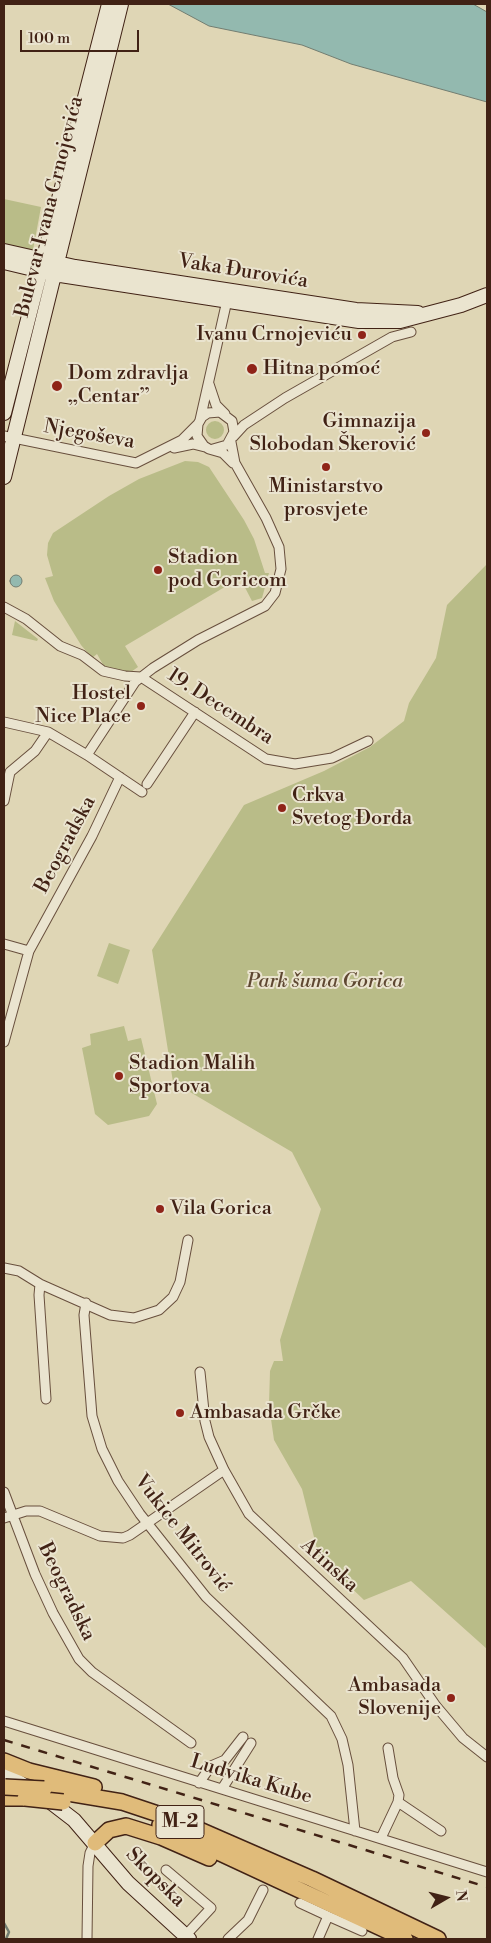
<!DOCTYPE html>
<html>
<head>
<meta charset="utf-8">
<style>
  body { margin:0 }
  #map { position:relative; width:491px; height:1943px; overflow:hidden; background:#dfd6b5; font-family:"Libre Bodoni",serif }
  canvas { display:block }
  .frame { position:absolute; inset:0; border:5px solid #412215; pointer-events:none }
  .north { position:absolute; left:421px; top:1873px; width:50px; height:50px; -webkit-text-stroke:4px #eae4cf; paint-order:stroke; rotate:82deg; font-size:14px; font-weight:700; line-height:20px; text-align:center; color:#412215 }
  .north::after { content:''; display:block; margin:auto; width:18px; height:22px; background:#412215; clip-path:polygon(50% 0,100% 100%,50% 72%,0 100%) }
  .scale { position:absolute; left:20px; top:30px; width:119px; height:22px; box-sizing:border-box; border:2px solid #412215; border-top:0; padding-left:6px; font-size:15px; line-height:18px; white-space:nowrap; color:#412215; -webkit-text-stroke:4px #eae4cf; paint-order:stroke }
</style>
</head>
<body>
<div id="map">
<canvas width="491" height="1943"></canvas>
<div class="frame"></div>
<div class="north">N</div>
<div class="scale">100 m</div>
</div>
<script>
const c = document.querySelector('canvas').getContext('2d');
c.lineJoin = 'round';
function fillPath(path, color) { c.fillStyle = color; c.fill(path, 'evenodd'); }
const shape = rows => new Path2D(rows.map(r => 'M' + r).join(''));
function stroke(path, color, width, dash) { c.strokeStyle = color; c.lineWidth = width; c.lineCap = dash ? 'butt' : 'round'; c.setLineDash(dash || []); c.stroke(path); }
function drawText(font, color, halo, rows, align = 'center') {
  c.font = font + ' "Libre Bodoni",serif'; c.lineWidth = 4; c.setLineDash([]); c.textBaseline = 'middle'; c.strokeStyle = halo; c.fillStyle = color; for (const [text, x, y, turn = 0] of rows) {
    c.save(); c.translate(x, y); c.rotate((+turn || 0) * Math.PI / 180); c.textAlign = isNaN(turn) ? turn : align; if (halo) c.strokeText(text, 0, 0); c.fillText(text, 0, 0); c.restore();
  }
}
fillPath(shape([
  [4,199,41,207,33,250,4,244],
  '206 430a9 9 0 1 1 18 0a9 9 0 1 1-18 0Z',
  [185,461,198,462,209,467,244,520,254,539,265,573,269,573,262,598,252,601,240,578,125,646,138,667,128,674,105,668,97,654,92,658,81,645,54,601,45,578,53,576,47,555,48,543,53,533,109,496,139,479],
  [487,564,487,1649,411,1581,364,1600,319,1557,302,1489,274,1440,269,1405,270,1371,274,1361,283,1361,280,1340,321,1209,292,1152,173,1082,152,950,244,805,324,771,370,747,404,721,409,703,436,658,447,605],
  [15,621,38,639,37,641,12,635],
  [109,943,130,950,118,984,97,976],
  [124,1026,128,1041,141,1038,157,1104,149,1116,108,1125,95,1114,82,1048,91,1045,90,1034]
]), '#b9bc88');
const water = shape([
  [168,4,473,4,487,12,487,102,351,64,302,45,209,26,168,4],
  '10 581a6 6 0 1 1 12 0a6 6 0 1 1-12 0Z'
]);
fillPath(water, '#93b9af');
stroke(water, '#727d71', 1);
stroke(shape([
  [4,1923,9,1932,6,1939]
]), '#727d71', 2.5);
const street = shape([
  [209,384,216,405,225,414],
  [200,420,228,296],
  [4,436,136,463,182,440,198,424],
  [233,437,244,425,285,398,392,337,411,332],
  [174,448,193,444,205,447],
  [213,449,227,445,234,432,232,421,220,412,208,413,202,417,198,424,197,436,204,446,209,449,223,453,233,463],
  [4,607,26,619,60,646,82,655,103,671,125,676,141,677,266,759,295,764,332,758,368,741],
  [4,722,48,732,87,755,142,792],
  [87,755,135,682,153,668,198,640,265,606,275,593,281,569,279,547,266,518,235,463,231,442],
  [10,772,35,751,48,732],
  [147,784,195,712],
  [4,801,10,772],
  [4,944,29,951],
  [4,1042,29,951,92,836,120,777],
  [4,1268,19,1271,40,1284,110,1315,134,1318,159,1310,173,1297,180,1282,188,1240],
  [40,1284,39,1295,46,1399],
  [86,1303,84,1315,92,1416,102,1449,118,1481,140,1514,206,1597,331,1716,342,1739,348,1765,355,1831],
  [200,1372,205,1421,209,1437,224,1470,249,1514,403,1658,436,1706,463,1738,487,1757],
  [4,1492,35,1574,53,1613,79,1659,92,1672,191,1743],
  [4,1518,26,1511,40,1511,100,1536,123,1538,130,1535,224,1470],
  [4,1721,487,1872],
  [388,1748,393,1778,399,1795,398,1802],
  [199,1783,211,1766,225,1760,243,1737],
  [222,1789,251,1743],
  [381,1838,398,1802,441,1831],
  [166,1870,211,1908,185,1936],
  [300,1903,328,1916,318,1939],
  [328,1916,362,1931],
  [87,1939,88,1866,90,1853,95,1843],
  [228,1939,248,1920,263,1890]
]);
const secondary = shape([
  [4,251,75,267,356,310,418,313],
  [4,262,54,274,359,321,400,321,461,305,487,295],
  [4,413,109,4],
  [4,477,121,4],
  [4,1772,29,1789],
  [48,1800,74,1820,128,1883,189,1939]
]);
const primary = shape([
  [4,1761,29,1771,94,1787],
  [44,1789,122,1802,179,1821,312,1879,438,1939],
  [4,1798,25,1798],
  [160,1825,405,1939],
  [95,1843,109,1830,126,1826,161,1837,209,1858]
]);
stroke(street, '#684f3d', 11);
stroke(secondary, '#412215', 16);
stroke(primary, '#412215', 18);
stroke(street, '#eae4cf', 9);
stroke(secondary, '#eae4cf', 14);
stroke(primary, '#e0bb7a', 15);
stroke(shape([
  [4,1740,487,1887]
]), '#412215', 2.5, [9, 9]);
const primaryBridge = shape([
  [5,1787,44,1789],
  [25,1798,63,1802]
]);
stroke(primaryBridge, '#412215', 18, []);
stroke(primaryBridge, '#e0bb7a', 15);
for (const [x, y, r, color] of [
  [362,335,5,"#8f2418"],
  [252,369,6,"#8f2418"],
  [57,386,6,"#8f2418"],
  [426,433,5,"#8f2418"],
  [326,467,5,"#8f2418"],
  [158,570,5,"#8f2418"],
  [141,706,5,"#8f2418"],
  [282,808,5,"#8f2418"],
  [119,1076,5,"#8f2418"],
  [160,1209,5,"#8f2418"],
  [180,1413,5,"#8f2418"],
  [451,1698,5,"#8f2418"]
]) { const dot = new Path2D(); dot.arc(x, y, r, 0, 2 * Math.PI); c.fillStyle = color; c.fill(dot); stroke(dot, '#eae4cf', 2); }
for (const [x, y, w] of [
  [180,1822,48]
]) { const box = new Path2D(); box.roundRect(x - w / 2, y - 16.5, w, 33, 4); c.fillStyle = '#eae4cf'; c.fill(box); stroke(box, '#412215', 1); }
drawText('bold 19px', '#412215', null, [
  ["M-2",180,1822]
]);
drawText('20px', '#412215', '#eae4cf', [
  ["Bulevar Ivana Crnojevića",50,207,-76],
  ["Vaka Đurovića",243,272,9],
  ["Njegoševa",89,435,10],
  ["19. Decembra",220,707,33],
  ["Beogradska",66,845,-62],
  ["Vukice Mitrović",182,1534,52],
  ["Atinska",329,1566,42],
  ["Beogradska",66,1592,64],
  ["Ludvika Kube",251,1780,17],
  ["Skopska",155,1878,45]
]);
drawText('20px', '#412215', '#eae4cf', [
  ["Ivanu Crnojeviću",352,335,"right"],
  ["Hitna pomoć",263,369],
  ["Dom zdravlja",68,374],
  ["„Centar”",68,397],
  ["Gimnazija",416,422,"right"],
  ["Slobodan Škerović",416,445,"right"],
  ["Ministarstvo",326,487,"center"],
  ["prosvjete",326,510,"center"],
  ["Stadion",168,558],
  ["pod Goricom",168,581],
  ["Hostel",131,694,"right"],
  ["Nice Place",131,717,"right"],
  ["Crkva",292,796],
  ["Svetog Đorđa",292,819],
  ["Stadion Malih",129,1064],
  ["Sportova",129,1087],
  ["Vila Gorica",170,1209],
  ["Ambasada Grčke",190,1413],
  ["Ambasada",441,1686,"right"],
  ["Slovenije",441,1709,"right"]
], 'left');
drawText('italic 20px', '#5f4832', '#eae4cf', [
  ["Park šuma Gorica",325,982]
]);
</script>
</body>
</html>
